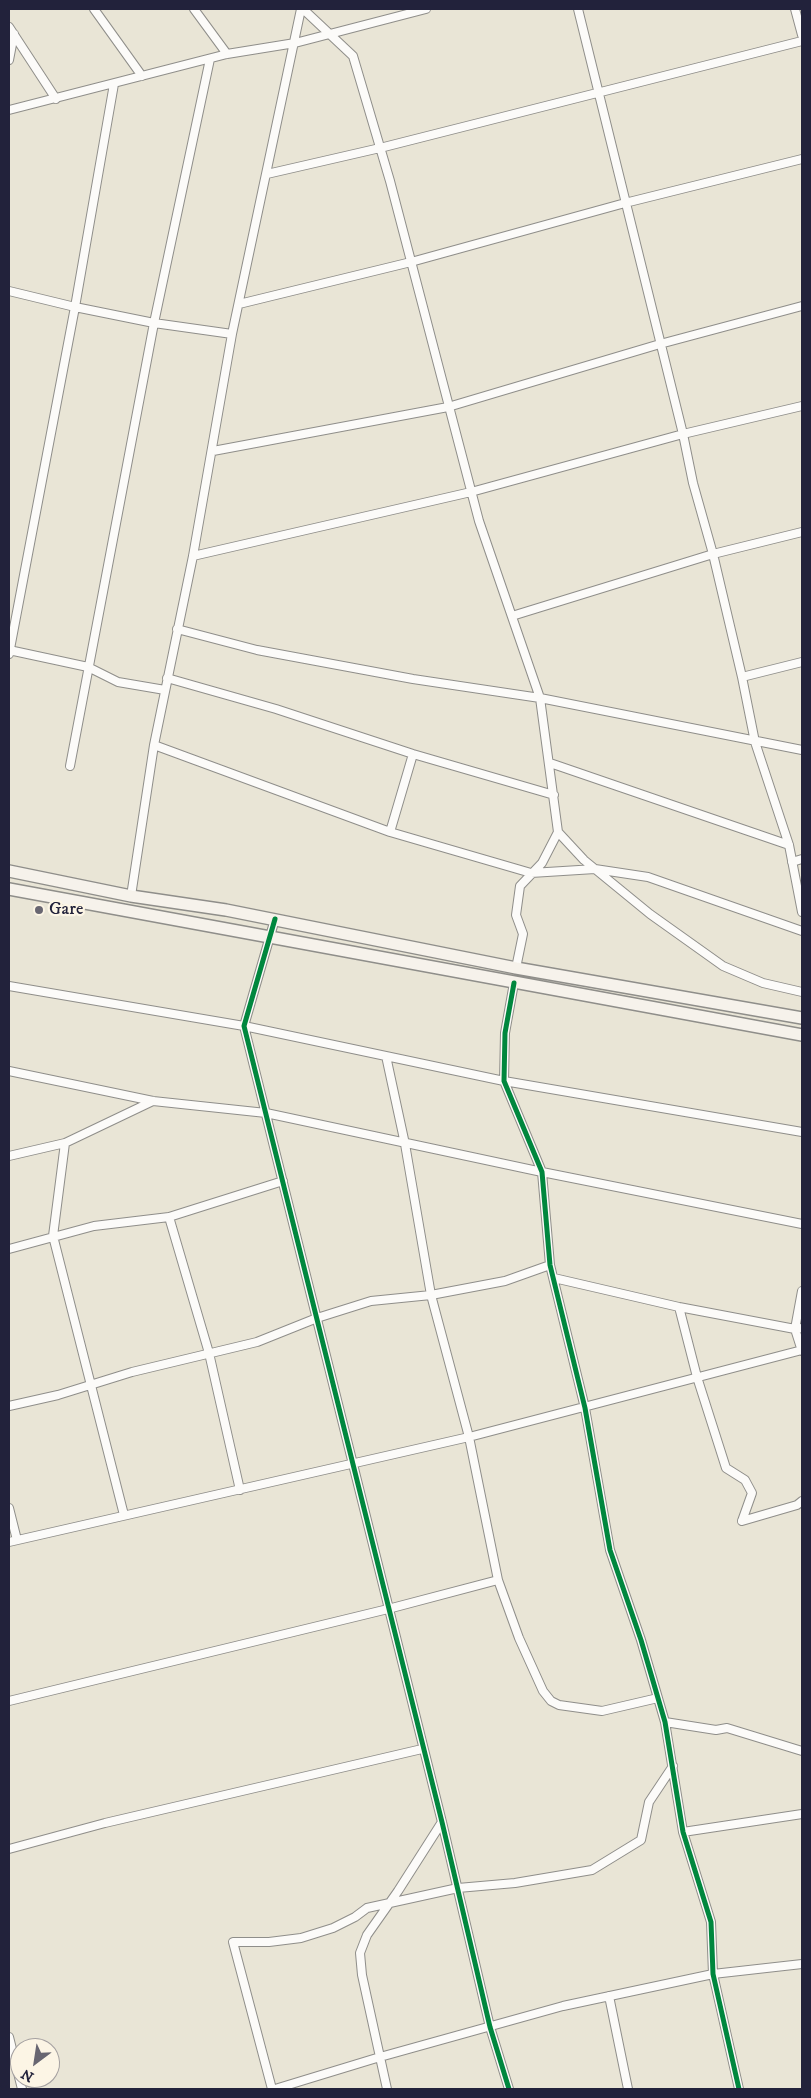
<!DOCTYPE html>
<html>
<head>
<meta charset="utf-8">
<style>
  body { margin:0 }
  #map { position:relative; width:811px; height:2098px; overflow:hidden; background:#e9e5d6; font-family:"IM FELL DW Pica",serif }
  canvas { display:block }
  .frame { position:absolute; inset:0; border:10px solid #22223b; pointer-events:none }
  .north { position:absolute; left:10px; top:2038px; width:50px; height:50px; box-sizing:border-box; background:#fcf5e5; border:1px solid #a5a1a1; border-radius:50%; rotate:211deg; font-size:14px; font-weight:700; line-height:20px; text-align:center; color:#22223b }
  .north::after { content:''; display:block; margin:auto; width:18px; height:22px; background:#686671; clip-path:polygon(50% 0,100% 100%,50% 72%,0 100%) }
</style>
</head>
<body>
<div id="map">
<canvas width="811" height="2098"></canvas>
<div class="frame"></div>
<div class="north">N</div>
</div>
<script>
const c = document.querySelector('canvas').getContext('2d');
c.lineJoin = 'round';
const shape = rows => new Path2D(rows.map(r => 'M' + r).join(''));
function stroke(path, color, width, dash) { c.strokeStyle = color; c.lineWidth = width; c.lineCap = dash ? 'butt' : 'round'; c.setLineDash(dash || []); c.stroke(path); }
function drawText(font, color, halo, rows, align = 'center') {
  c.font = font + ' "IM FELL DW Pica",serif'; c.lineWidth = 4.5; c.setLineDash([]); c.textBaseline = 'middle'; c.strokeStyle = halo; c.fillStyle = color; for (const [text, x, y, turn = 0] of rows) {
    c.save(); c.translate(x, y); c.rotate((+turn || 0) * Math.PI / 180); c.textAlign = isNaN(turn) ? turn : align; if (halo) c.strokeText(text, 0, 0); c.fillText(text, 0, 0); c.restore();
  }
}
const street = shape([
  [94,9,142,76],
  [194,9,227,54],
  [303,9,353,56,390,181,479,521,540,698,558,832,542,863,520,886,516,915,523,934,516,968],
  [578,9,683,434,693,483,713,554,742,677,755,742,789,845,802,912],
  [795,9,802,35],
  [9,27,56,99],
  [9,60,14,34],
  [9,110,227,54,295,43,426,9],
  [267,174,380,148,802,41],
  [9,291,75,307,154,323,232,334],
  [239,304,411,262,625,203,802,159],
  [213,451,448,407,660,344,802,306],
  [193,556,471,492,683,434,802,406],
  [512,616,713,554,802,532],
  [177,629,257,650,413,679,540,698,802,750],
  [9,650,88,667,118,682,165,690],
  [9,654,75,307,114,84],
  [742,677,802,662],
  [167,678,276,709,413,754,554,795],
  [154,745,390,832,531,873,595,869,648,877,802,931],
  [550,763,789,845],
  [70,766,154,323,210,59],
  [390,832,413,754],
  [558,832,584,860,650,914,723,966,763,983,802,992],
  [792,862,802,859],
  [131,896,154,745,193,556,232,334,301,9],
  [275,919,244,1026,442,1822,490,2027,509,2089],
  [514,983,505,1033,504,1081,542,1172,550,1265,585,1408,610,1550,641,1640,665,1722,683,1832,711,1922,713,1974,739,2089],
  [9,986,244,1026,504,1081,802,1132],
  [386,1056,405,1144,431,1295,469,1437,498,1580,519,1638,543,1691,551,1701,559,1705,602,1711,658,1698],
  [9,1071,153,1101,266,1113,542,1172,802,1224],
  [65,1143,53,1236,124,1515],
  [9,1156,65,1143,153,1101],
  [169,1217,209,1353,240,1490],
  [9,1249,94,1226,169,1217,283,1181],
  [554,1278,679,1307,795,1329,802,1328],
  [802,1291,795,1329,802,1351],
  [679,1307,697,1377,726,1468,745,1480,752,1493,742,1521],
  [9,1406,58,1395,132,1372,257,1342,317,1318,371,1301,431,1295,505,1281,550,1265],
  [9,1508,17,1540],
  [742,1521,797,1505,802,1501],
  [9,1542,469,1437,802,1350],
  [9,1701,388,1609,498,1580],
  [665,1722,716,1730,727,1728,802,1751],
  [683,1832,802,1814],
  [9,1849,105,1823,422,1749],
  [609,1996,628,2089],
  [9,2037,22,2089],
  [272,2089,233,1942,269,1942,301,1938,333,1928,355,1917,367,1908,458,1888,515,1883,592,1870,641,1840,649,1802,673,1766],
  [275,2089,380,2057,563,2006,713,1974,802,1964],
  [387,2089,362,1975,360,1953,367,1935,398,1891,442,1822]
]);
const secondary = shape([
  [9,871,131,896,226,910,516,968,802,1018],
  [9,889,802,1035]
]);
stroke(street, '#8f8e8a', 10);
stroke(secondary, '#8f8e8a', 14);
stroke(street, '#fcfbf9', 8);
stroke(secondary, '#f6f2eb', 11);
stroke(shape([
  [275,919,244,1026,442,1822,490,2027,509,2089],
  [514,983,505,1033,504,1081,542,1172,550,1265,585,1408,610,1550,641,1640,665,1722,683,1832,711,1922,713,1974,739,2089]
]), '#00873e', 5);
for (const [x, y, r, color] of [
  [39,910,5,"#686671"]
]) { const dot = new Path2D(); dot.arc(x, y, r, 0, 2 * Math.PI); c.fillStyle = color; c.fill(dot); stroke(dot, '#fcf5e5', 2); }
drawText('18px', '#22223b', '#fcf5e5', [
  ["Gare",49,910]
], 'left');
</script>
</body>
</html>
